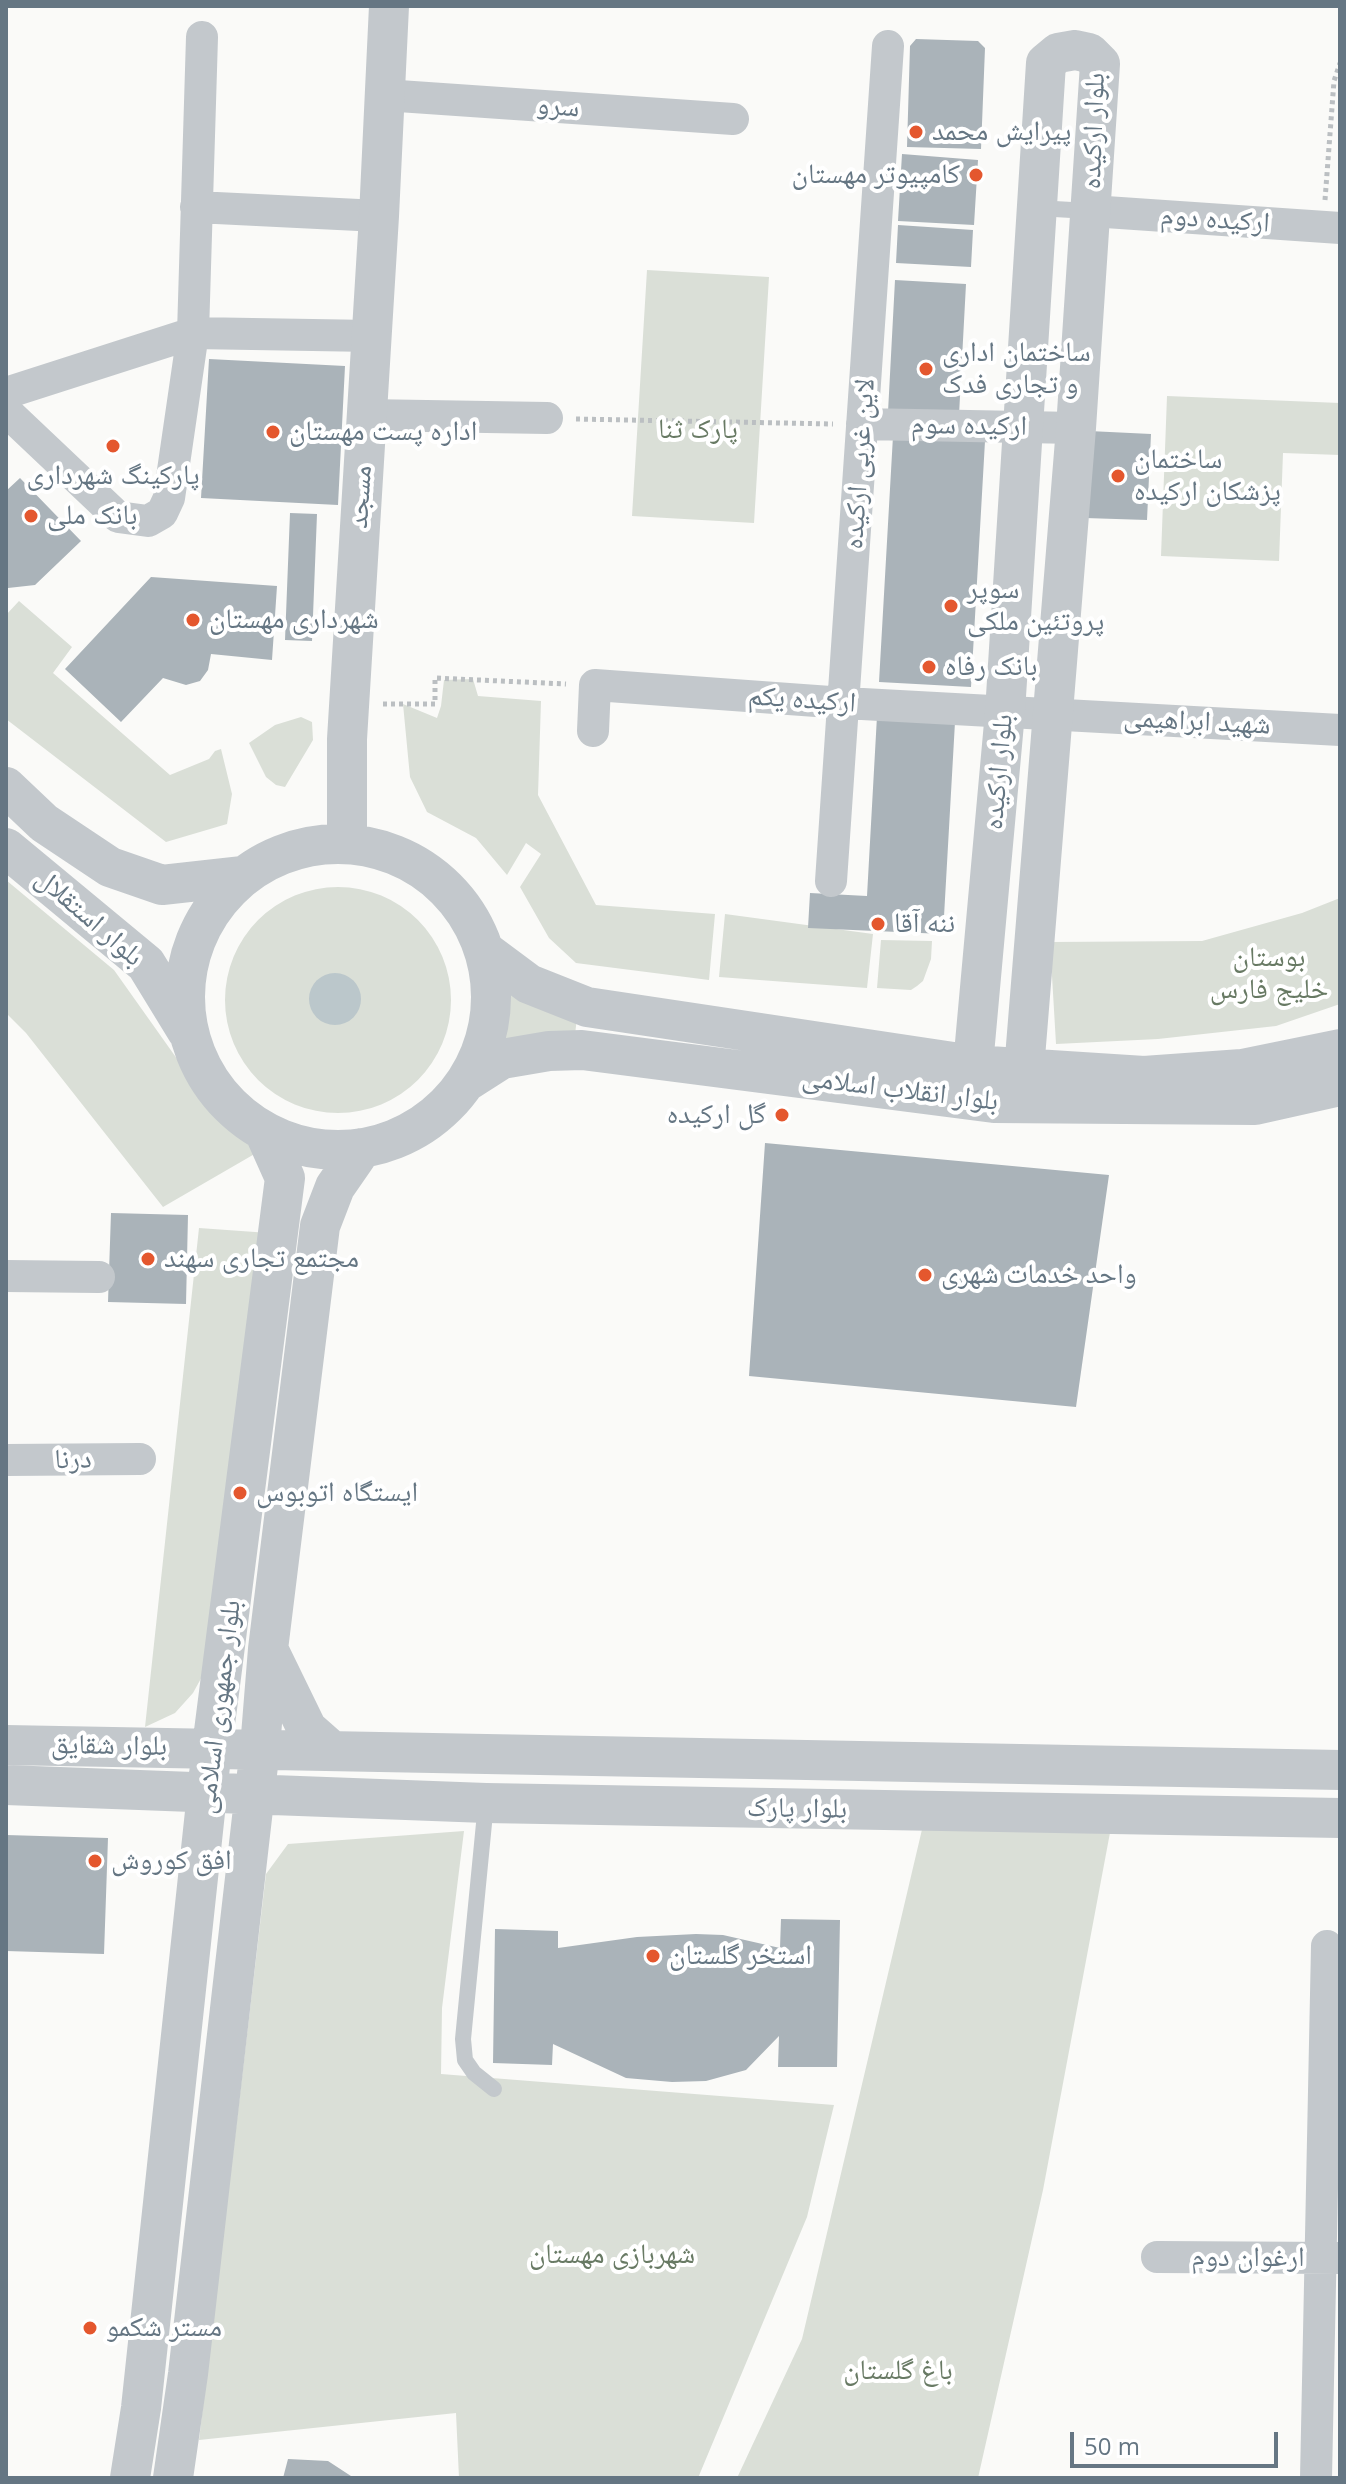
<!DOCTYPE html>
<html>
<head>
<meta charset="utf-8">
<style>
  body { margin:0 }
  #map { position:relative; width:1346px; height:2484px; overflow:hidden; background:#fafaf8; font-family:"Open Sans",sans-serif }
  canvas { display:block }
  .frame { position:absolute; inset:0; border:8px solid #657683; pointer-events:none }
  .scale { position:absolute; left:1070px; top:2432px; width:208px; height:36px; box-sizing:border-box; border:4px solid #657683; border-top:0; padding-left:10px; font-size:24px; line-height:28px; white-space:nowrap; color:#657683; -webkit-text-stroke:6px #fff; paint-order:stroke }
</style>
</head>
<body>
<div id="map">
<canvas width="1346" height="2484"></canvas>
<div class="frame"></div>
<div class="scale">50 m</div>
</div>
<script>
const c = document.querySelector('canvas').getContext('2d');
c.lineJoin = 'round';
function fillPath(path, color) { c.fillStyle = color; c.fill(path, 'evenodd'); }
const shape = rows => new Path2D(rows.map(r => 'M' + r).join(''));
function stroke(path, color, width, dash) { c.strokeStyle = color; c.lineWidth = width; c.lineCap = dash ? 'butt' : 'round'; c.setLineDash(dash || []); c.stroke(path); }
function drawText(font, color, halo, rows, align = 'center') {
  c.font = font + ' "Open Sans","Noto Naskh Arabic",sans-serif'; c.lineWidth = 8; c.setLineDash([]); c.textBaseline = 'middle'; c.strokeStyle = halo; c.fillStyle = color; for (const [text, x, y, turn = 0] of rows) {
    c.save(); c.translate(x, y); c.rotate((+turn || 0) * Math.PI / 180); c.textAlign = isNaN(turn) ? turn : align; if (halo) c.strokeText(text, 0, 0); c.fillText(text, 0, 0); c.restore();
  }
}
fillPath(shape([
  [647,270,769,277,754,523,632,516],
  [1167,396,1340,403,1340,455,1283,453,1279,561,1161,556],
  [19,601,72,647,53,673,170,775,209,759,215,751,221,749,232,794,227,824,166,842,6,719,6,615],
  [473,679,478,696,541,701,538,795,596,905,715,914,709,980,576,963,549,938,520,887,541,854,526,843,507,875,476,838,427,812,410,777,403,704,437,718,441,706,444,680],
  [301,717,312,722,313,740,285,787,276,785,266,777,249,743,275,725],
  [6,880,114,970,197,1087,258,1152,163,1207,26,1033,6,1013],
  '225 1000a113 113 0 1 1 226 0a113 113 0 1 1-226 0Z',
  [1340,898,1340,1004,1276,1026,1158,1039,1056,1044,1050,942,1202,941,1302,913],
  [725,914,873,934,867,988,719,977],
  [881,940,932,941,931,959,923,981,917,986,911,990,877,988],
  [505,988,577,1017,575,1035,500,1043],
  [199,1228,269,1233,210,1662,193,1693,175,1713,145,1727],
  [924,1821,1112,1822,1043,2190,978,2478,737,2478,802,2339],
  [464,1831,442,2008,441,2074,834,2105,807,2217,698,2478,459,2478,456,2413,199,2440,266,1874,288,1844]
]), '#dadfd7');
fillPath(shape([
  '309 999a26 26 0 1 1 52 0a26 26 0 1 1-52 0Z'
]), '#bbc7cb');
fillPath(shape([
  [916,39,978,41,985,48,981,149,907,147,910,46],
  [902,154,978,160,974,225,898,221],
  [898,225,973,230,971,267,896,263],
  [895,280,966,284,959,415,888,412],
  [209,359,345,366,338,505,201,498],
  [1089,431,1151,434,1147,520,1085,518],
  [893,436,985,441,971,687,879,682],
  [20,478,81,541,35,585,8,588,6,491],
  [290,513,317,514,312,641,285,640],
  [151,577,277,586,272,660,211,654,208,670,200,681,186,685,163,678,121,722,65,669],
  [877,716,955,722,943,934,808,928,810,893,867,896],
  [765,1143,1109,1175,1076,1407,749,1376],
  [111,1213,188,1215,186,1304,108,1302],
  [6,1835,108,1838,104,1954,6,1951],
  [781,1919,840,1920,837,2067,778,2067,779,2036,746,2070,706,2081,672,2082,626,2078,553,2044,552,2065,493,2063,495,1929,558,1931,558,1948,637,1937,696,1934,723,1935,780,1948],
  [288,2459,328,2461,354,2478,283,2478]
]), '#aab3b9');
stroke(shape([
  [1325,200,1334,81,1340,63],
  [576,419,833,424],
  [383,704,435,704,435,678,566,684]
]), '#bbbfc2', 5, [4, 4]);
stroke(shape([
  [1037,208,1089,211],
  [486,1803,463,2039,465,2060,474,2073,494,2089]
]), '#c3c8cc', 16);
stroke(shape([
  [384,95,733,119],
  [196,207,379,216],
  [1091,211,1340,228],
  [6,393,193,333,372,336],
  [6,411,118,517,148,521,162,513,169,498,193,333,202,37],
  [366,415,547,418],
  [862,424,1076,428],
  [593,731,595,685,844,703,1340,730],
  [831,881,888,46],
  [6,1276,99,1277],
  [6,1460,140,1459],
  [1157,2257,1340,2258],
  [1316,2478,1327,1946]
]), '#c3c8cc', 32);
stroke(shape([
  [1075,50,1089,53,1100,64,1076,428,1024,1070,994,1103,973,1065,1005,712,1046,63,1058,53,1075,50],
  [6,787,44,823,110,867,162,885,243,876],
  [347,844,347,739,379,216,389,6],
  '185 997a153 153 0 1 1 306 0a153 153 0 1 1-306 0Z',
  [6,848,146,964,187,1031],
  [486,952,529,984,587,1007,973,1065,1144,1076,1242,1069,1340,1049],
  [466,1082,502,1059,549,1051,582,1050,994,1103,1255,1105,1340,1086],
  [269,1651,307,1729,332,1751],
  [6,1745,1340,1770],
  [6,1785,486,1803,1340,1818],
  [130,2478,141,2408,212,1747,285,1178,264,1131],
  [173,2478,188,2374,260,1748,268,1649,320,1226,335,1187,362,1148]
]), '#c3c8cc', 40);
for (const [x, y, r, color] of [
  [916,132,8,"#e4572e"],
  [976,175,8,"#e4572e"],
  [926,369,8,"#e4572e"],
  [273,432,8,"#e4572e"],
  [113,446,8,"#e4572e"],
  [1118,476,8,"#e4572e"],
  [31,516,8,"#e4572e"],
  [951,606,8,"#e4572e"],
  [193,620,8,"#e4572e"],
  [929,667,8,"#e4572e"],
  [878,924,8,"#e4572e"],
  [782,1115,8,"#e4572e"],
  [148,1259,8,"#e4572e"],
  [925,1275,8,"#e4572e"],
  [240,1493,8,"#e4572e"],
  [95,1861,8,"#e4572e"],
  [653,1956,8,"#e4572e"],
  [90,2328,8,"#e4572e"]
]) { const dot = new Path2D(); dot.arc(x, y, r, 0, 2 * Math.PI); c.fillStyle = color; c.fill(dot); stroke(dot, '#fff', 3); }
drawText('28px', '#657683', '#fff', [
  ["سرو",558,107,4],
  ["بلوار ارکیده",1094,131,-88],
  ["ارکیده دوم",1215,220,4],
  ["ارکیده سوم",969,426,1],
  ["لاین غربی ارکیده",860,464,-86],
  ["مسجد",361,497,-86],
  ["ارکیده یکم",802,700,4],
  ["شهید ابراهیمی",1197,722,3],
  ["بلوار ارکیده",999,772,-85],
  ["بلوار استقلال",89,918,41],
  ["بلوار انقلاب اسلامی",900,1090,7],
  ["درنا",73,1460,-1],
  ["بلوار جمهوری اسلامی",219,1707,-83],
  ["بلوار شقایق",109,1746,1],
  ["بلوار پارک",797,1809,1],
  ["ارغوان دوم",1248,2258]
]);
drawText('28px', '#657683', '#fff', [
  ["پیرایش محمد",932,132],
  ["کامپیوتر مهستان",960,175,"right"],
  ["ساختمان اداری",942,353],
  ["و تجاری فدک",942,385],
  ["اداره پست مهستان",289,432],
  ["ساختمان",1134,460],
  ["پزشکان ارکیده",1134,492],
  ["پارکینگ شهرداری",113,476,"center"],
  ["بانک ملی",47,516],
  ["سوپر",967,590],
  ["پروتئین ملکی",967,622],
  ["شهرداری مهستان",209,620],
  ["بانک رفاه",945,667],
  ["ننه آقا",894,924],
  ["گل ارکیده",766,1115,"right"],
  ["مجتمع تجاری سهند",164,1259],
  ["واحد خدمات شهری",941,1275],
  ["ایستگاه اتوبوس",256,1493],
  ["افق کوروش",111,1861],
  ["استخر گلستان",669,1956],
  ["مستر شکمو",106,2328]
], 'left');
drawText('28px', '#687a64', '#fff', [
  ["پارک ثنا",698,430],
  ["بوستان",1269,958],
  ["خلیج فارس",1269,990],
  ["شهربازی مهستان",612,2255],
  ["باغ گلستان",898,2371]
]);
</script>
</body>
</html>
